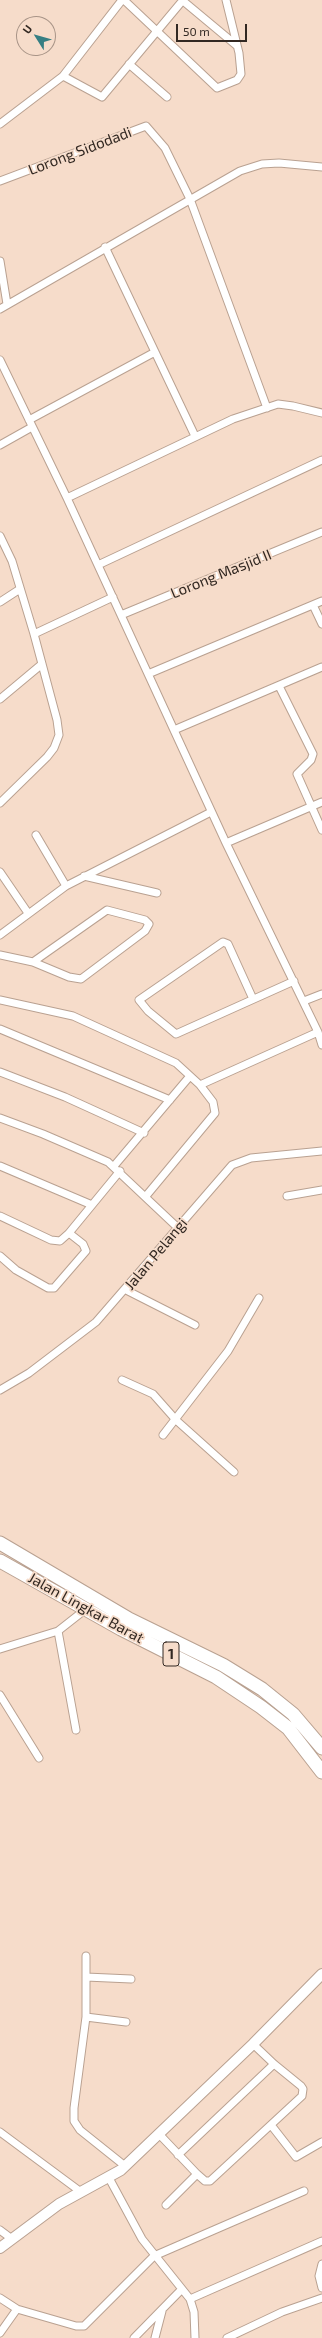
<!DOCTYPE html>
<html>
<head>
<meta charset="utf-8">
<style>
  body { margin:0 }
  #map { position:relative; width:322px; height:2338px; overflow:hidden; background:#f6dcca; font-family:"Exo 2",sans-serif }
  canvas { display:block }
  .north { position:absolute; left:16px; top:16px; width:40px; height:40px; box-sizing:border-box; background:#f6dcca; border:1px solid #a89487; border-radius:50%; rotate:307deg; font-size:11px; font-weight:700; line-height:16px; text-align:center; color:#322822 }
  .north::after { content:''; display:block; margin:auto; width:14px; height:18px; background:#367f83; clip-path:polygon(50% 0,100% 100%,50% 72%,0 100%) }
  .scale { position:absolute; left:176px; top:24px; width:71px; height:18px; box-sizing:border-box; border:2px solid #322822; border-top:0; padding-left:5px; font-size:12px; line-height:14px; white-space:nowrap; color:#322822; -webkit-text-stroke:3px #f6dcca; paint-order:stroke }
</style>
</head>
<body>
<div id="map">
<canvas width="322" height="2338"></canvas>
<div class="north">U</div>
<div class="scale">50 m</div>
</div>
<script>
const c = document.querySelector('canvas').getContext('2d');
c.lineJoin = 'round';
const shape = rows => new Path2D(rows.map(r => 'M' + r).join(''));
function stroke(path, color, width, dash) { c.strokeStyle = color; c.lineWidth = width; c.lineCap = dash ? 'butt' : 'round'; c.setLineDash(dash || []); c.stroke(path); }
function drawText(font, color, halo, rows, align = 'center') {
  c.font = font + ' "Exo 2",sans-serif'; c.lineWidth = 3.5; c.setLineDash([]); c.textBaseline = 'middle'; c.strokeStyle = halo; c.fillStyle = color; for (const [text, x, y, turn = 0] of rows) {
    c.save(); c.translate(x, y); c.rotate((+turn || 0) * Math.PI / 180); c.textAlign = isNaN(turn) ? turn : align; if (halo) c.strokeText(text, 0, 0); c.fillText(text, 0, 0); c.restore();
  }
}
const street = shape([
  [124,0,217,88,237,80,241,74,239,53,226,0],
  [182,0,236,45],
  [129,64,167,97],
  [63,76,102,97,183,0],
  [0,124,63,76,122,0],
  [0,181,146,126,165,148,190,199,267,408],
  [105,247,195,436],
  [0,261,7,304],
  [0,309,240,171,262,164,279,163,322,167],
  [0,360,67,498,226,843,318,1032,322,1045],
  [29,420,155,352],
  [0,445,32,427],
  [67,498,233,419,278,404,293,406,322,413],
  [0,536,12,561,34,634,57,720,59,735,54,748,47,757,0,803],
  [98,565,322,460],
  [0,602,20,589],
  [313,605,322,624],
  [121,615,322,532],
  [34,634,113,597],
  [148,674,322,601],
  [279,686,313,754,311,760,297,774,322,830],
  [0,699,42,664],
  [174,730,322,667],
  [36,835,66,886],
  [226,843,322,802],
  [0,872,28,913],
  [84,876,157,893],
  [0,935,66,886,211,812],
  [0,955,33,962,69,977,81,979,145,931,149,924,145,920,107,910,33,962],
  [253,999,228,944,223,942,139,1000,148,1011,176,1034,294,981],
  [0,1000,73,1016,176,1063,200,1085,213,1102,215,1113,146,1196],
  [304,1001,322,994],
  [0,1029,170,1100],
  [0,1072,65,1097,144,1133],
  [200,1085,318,1032],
  [0,1118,43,1134,108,1162,177,1227],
  [0,1166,92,1205],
  [114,1166,190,1076],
  [287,1196,322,1190],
  [0,1216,51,1240,60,1241,69,1233,120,1171],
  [0,1256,16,1270,48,1288,54,1288,86,1251,83,1244,69,1233],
  [126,1290,195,1325],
  [122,1380,153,1394,176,1420,234,1472],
  [0,1390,29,1373,96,1322,232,1165,251,1158,322,1151],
  [163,1435,228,1351,259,1298],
  [58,1631,76,1730],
  [0,1649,58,1631,86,1609],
  [0,1695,39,1758],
  [86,1956,86,2017,74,2108,74,2121,80,2130,125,2166],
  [86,1977,131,1979],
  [86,2017,126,2022],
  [271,2125,296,2157,322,2142],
  [0,2132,81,2192],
  [159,2134,197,2174,205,2181,210,2181,302,2096,303,2089,301,2086,274,2064,253,2044],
  [178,2155,274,2064],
  [109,2178,142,2239,190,2299,194,2312,195,2338],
  [166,2205,197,2174],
  [0,2230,12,2239],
  [322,2264,319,2276,322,2288],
  [0,2298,17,2309,76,2326,84,2326,154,2256,304,2191],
  [190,2299,322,2241],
  [0,2333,17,2309],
  [134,2338,181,2290],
  [155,2338,162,2311],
  [227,2338,282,2312,322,2298]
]);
const secondary = shape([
  [0,2248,59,2204,121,2170,253,2044,322,1974]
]);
const highway = shape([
  [0,1543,129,1619,223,1665,262,1689,293,1714,322,1748],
  [0,1561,121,1629,216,1677,261,1707,288,1728,322,1772]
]);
stroke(street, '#b9a191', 9);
stroke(secondary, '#b9a191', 12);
stroke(highway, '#b9a191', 15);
stroke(street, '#fff', 7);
stroke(secondary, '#fff', 10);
stroke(highway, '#fff', 13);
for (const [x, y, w] of [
  [171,1654,16]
]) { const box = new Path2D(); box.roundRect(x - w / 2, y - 12, w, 24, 3); c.fillStyle = '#f6dcca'; c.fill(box); stroke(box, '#322822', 1); }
drawText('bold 14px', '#322822', null, [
  ["1",171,1654]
]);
drawText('15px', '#322822', '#f6dcca', [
  ["Lorong Sidodadi",80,151,-21],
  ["Lorong Masjid II",221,574,-22],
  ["Jalan Pelangi",156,1254,-50],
  ["Jalan Lingkar Barat",86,1608,29]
]);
</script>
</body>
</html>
